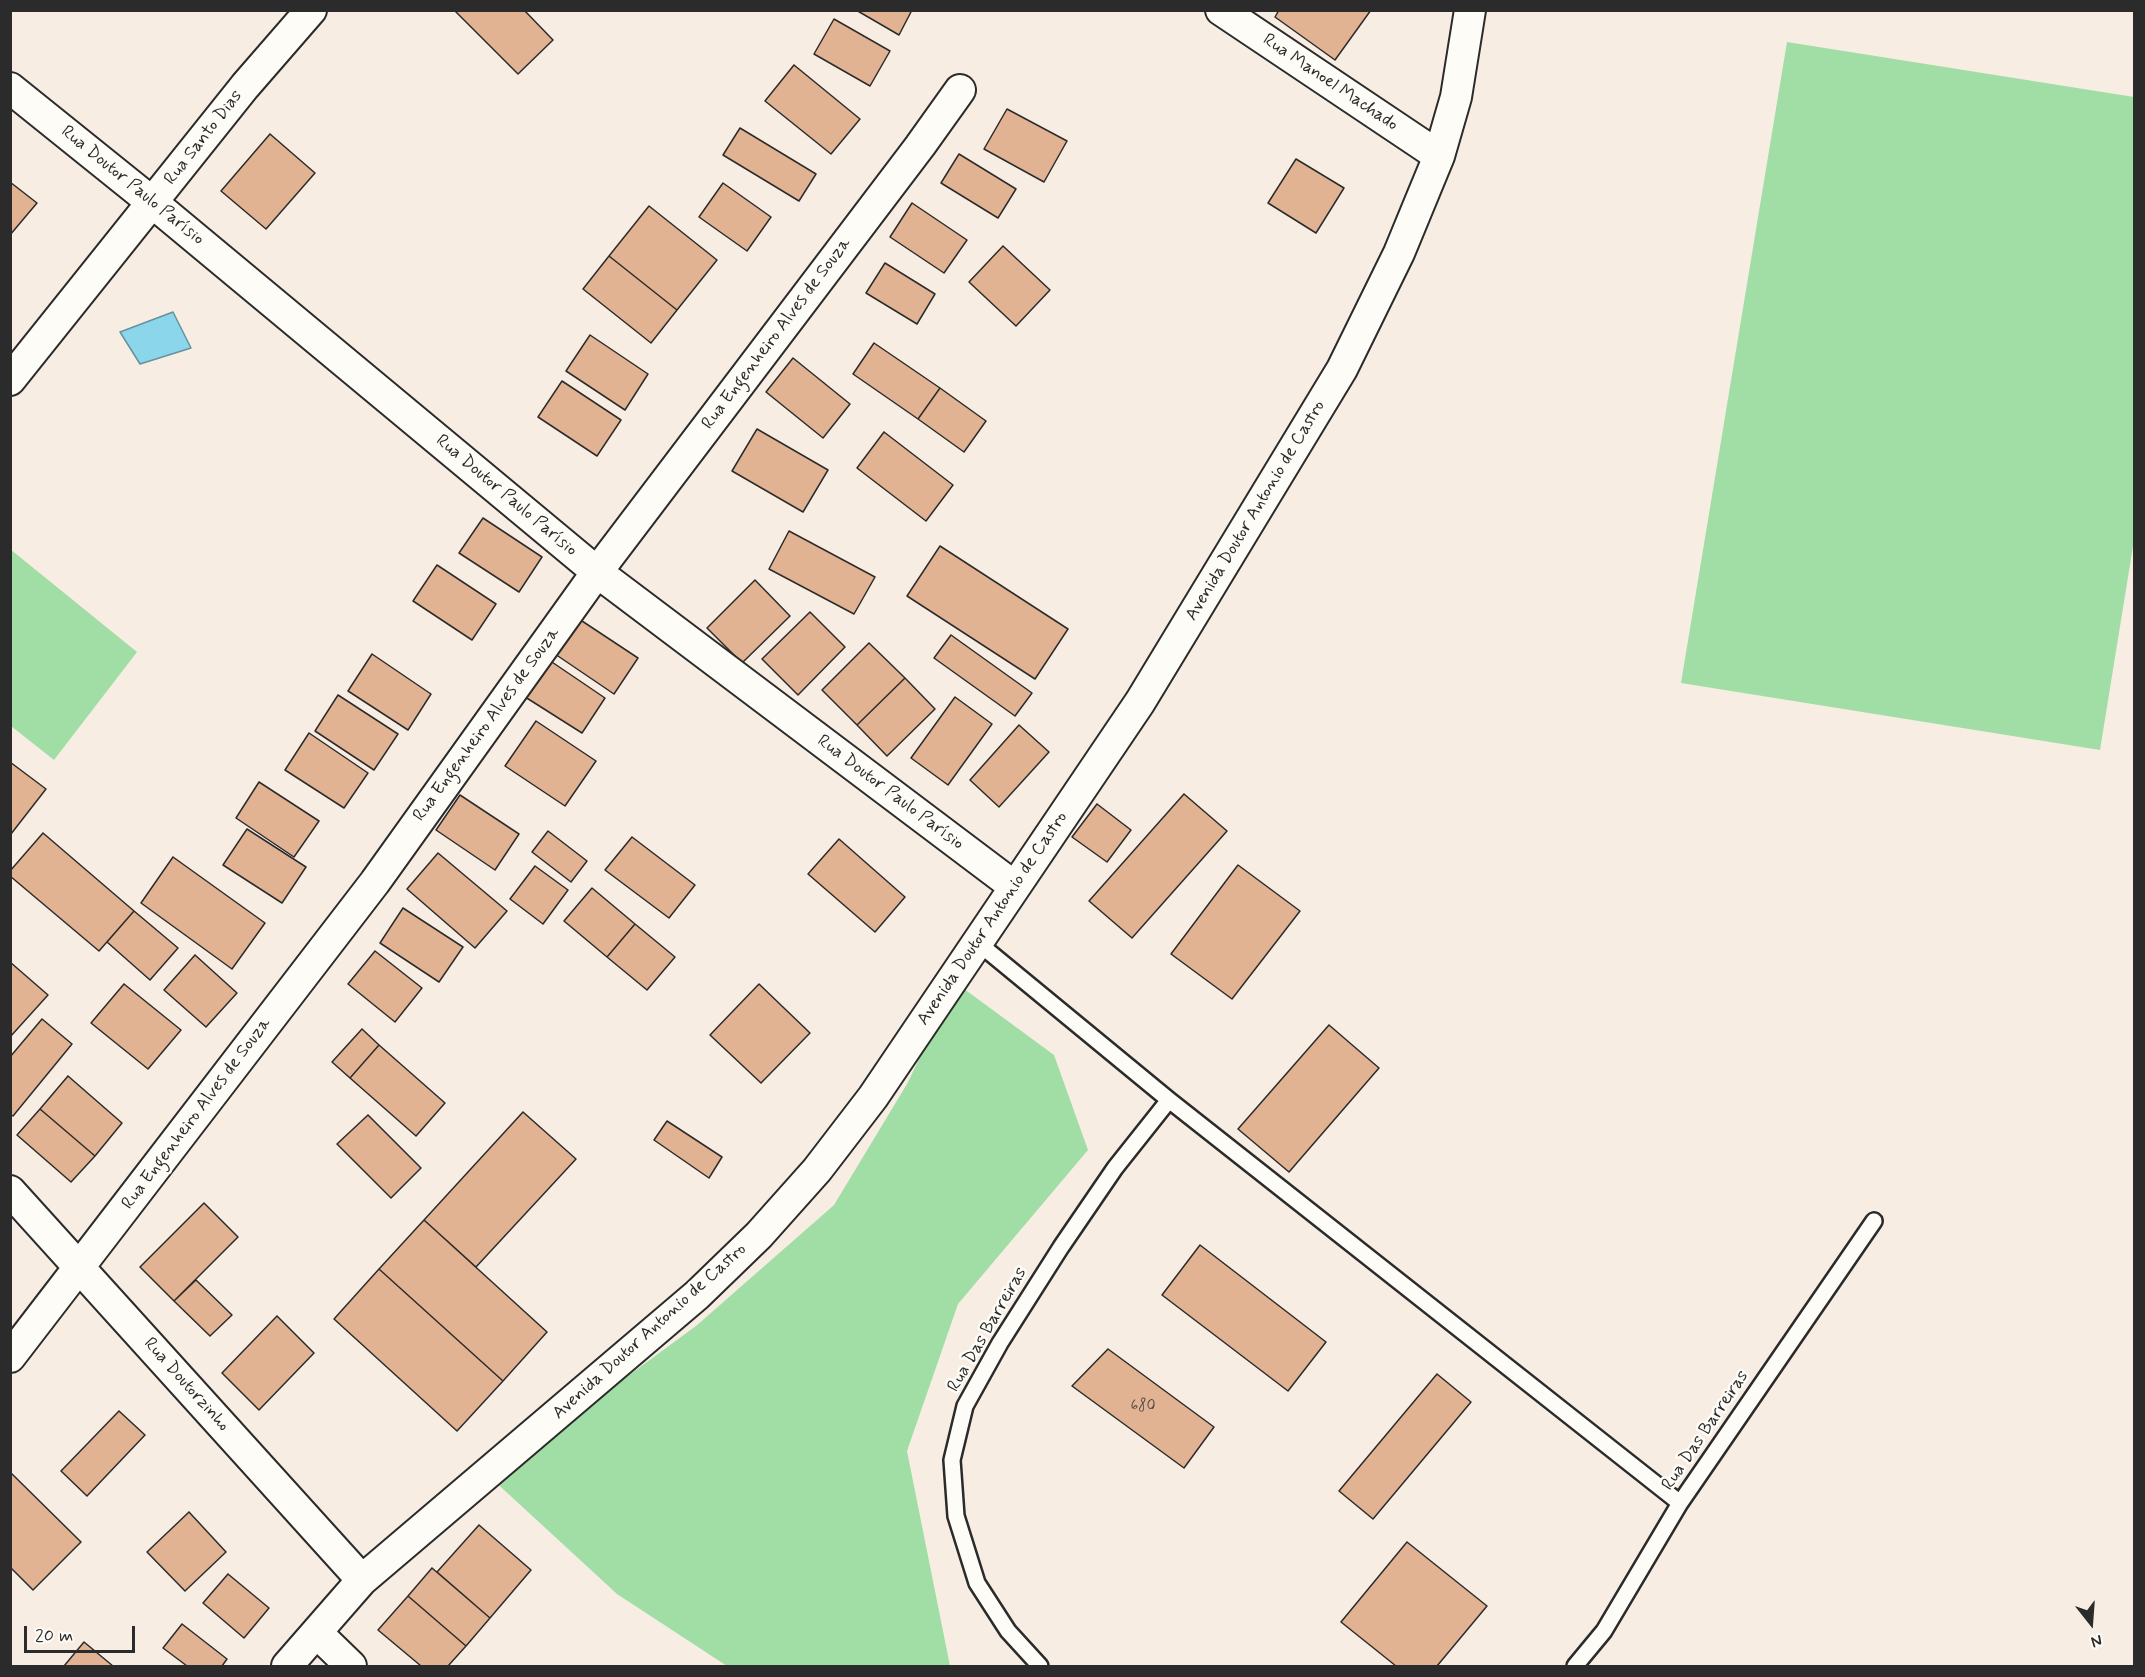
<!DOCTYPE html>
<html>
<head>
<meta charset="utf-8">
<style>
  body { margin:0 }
  #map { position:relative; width:2145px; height:1677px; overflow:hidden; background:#f8ede3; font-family:Mynerve,sans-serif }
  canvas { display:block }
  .frame { position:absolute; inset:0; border:12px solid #2b2b2b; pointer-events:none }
  .north { position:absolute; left:2061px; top:1593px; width:60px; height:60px; -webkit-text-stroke:4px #fdfcf7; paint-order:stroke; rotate:163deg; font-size:16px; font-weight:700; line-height:24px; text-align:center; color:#2b2b2b }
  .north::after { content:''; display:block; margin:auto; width:21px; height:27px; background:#2b2b2b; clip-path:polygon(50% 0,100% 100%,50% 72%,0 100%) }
  .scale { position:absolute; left:24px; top:1626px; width:111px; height:27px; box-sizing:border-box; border:3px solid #2b2b2b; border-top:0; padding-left:8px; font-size:18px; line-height:21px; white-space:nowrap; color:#2b2b2b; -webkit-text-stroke:4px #fdfcf7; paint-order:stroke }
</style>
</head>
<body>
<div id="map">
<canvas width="2145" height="1677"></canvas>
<div class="frame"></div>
<div class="north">N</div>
<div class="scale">20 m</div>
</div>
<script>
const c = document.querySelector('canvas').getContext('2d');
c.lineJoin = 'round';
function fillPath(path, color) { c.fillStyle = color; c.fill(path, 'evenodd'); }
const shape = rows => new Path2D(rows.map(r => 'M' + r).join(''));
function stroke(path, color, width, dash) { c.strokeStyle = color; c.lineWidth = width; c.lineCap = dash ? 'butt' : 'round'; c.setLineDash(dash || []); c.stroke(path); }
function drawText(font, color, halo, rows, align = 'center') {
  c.font = font + ' Mynerve,sans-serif'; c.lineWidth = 5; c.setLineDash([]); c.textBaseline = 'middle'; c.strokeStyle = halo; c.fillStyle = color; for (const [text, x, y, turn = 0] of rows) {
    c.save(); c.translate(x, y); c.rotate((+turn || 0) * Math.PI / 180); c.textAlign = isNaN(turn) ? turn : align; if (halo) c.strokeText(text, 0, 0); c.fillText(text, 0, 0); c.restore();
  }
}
fillPath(shape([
  [1787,42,2134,97,2134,540,2100,750,1681,683],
  [10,549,137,652,54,760,11,726],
  [956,983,1054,1055,1088,1150,958,1304,907,1451,950,1666,727,1666,617,1594,490,1477,696,1326,834,1205,907,1084]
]), '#a0dea6');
const water = shape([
  [173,312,191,348,140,364,120,332,173,312]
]);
fillPath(water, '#8bd6eb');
stroke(water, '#65929e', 1.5);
const building = shape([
  [454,10,524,10,553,40,518,74,454,10],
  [856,10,912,10,899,35,856,10],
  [1279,10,1371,10,1335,60,1275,17,1279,10],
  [834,19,890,51,870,86,814,54,834,19],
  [794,65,860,119,831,154,765,101,794,65],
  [1007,109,1067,141,1044,182,984,149,1007,109],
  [740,128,816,174,799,201,723,155,740,128],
  [270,134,315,173,266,229,221,191,270,134],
  [959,154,1016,189,998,218,941,183,959,154],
  [1296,159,1344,188,1316,233,1268,203,1296,159],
  [10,182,37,203,10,235,10,182],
  [723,183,771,217,747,251,699,217,723,183],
  [912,203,967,240,944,273,890,237,912,203],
  [649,206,717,260,677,310,609,256,649,206],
  [1003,246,1050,290,1016,326,969,282,1003,246],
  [609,256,677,310,651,343,583,289,609,256],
  [885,263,935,294,917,324,866,293,885,263],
  [590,335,648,374,625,410,566,371,590,335],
  [874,343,940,388,918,419,853,374,874,343],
  [793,358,850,404,823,438,766,392,793,358],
  [562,381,621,420,597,456,538,417,562,381],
  [940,388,986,421,964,452,918,419,940,388],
  [757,429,828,470,803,512,732,471,757,429],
  [884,432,953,485,926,521,857,468,884,432],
  [483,518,542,557,519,592,459,553,483,518],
  [789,531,875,577,854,614,769,569,789,531],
  [940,546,1068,629,1035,679,907,596,940,546],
  [437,565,496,604,472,640,413,601,437,565],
  [755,580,790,616,742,663,707,628,755,580],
  [810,612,845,647,798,695,762,659,810,612],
  [579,619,638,658,614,694,555,654,579,619],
  [951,635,1032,693,1015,716,934,658,951,635],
  [869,643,905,678,857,725,822,690,869,643],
  [372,654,431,694,408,730,348,691,372,654],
  [546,658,605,698,582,733,522,695,546,658],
  [905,678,935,709,887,756,857,725,905,678],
  [338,695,398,734,374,770,315,731,338,695],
  [955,697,992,724,948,785,911,758,955,697],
  [536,721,596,761,565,806,505,766,536,721],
  [1019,725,1049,752,999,807,970,780,1019,725],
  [309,733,368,773,344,808,285,770,309,733],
  [10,762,46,789,11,834,10,833,10,762],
  [259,782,319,821,294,857,236,818,259,782],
  [1184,794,1227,831,1132,938,1089,901,1184,794],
  [460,795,519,834,495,870,436,830,460,795],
  [1097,804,1131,830,1107,862,1072,837,1097,804],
  [247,829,306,867,282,903,223,865,247,829],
  [548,831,587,861,571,882,532,852,548,831],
  [43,833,134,911,99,951,10,876,10,871,43,833],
  [632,837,695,885,669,918,605,870,632,837],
  [839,839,905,897,875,932,808,874,839,839],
  [438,853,507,911,475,948,407,889,438,853],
  [173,857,265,923,232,969,141,903,173,857],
  [1238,865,1300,911,1232,999,1171,954,1238,865],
  [535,866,568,890,543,924,510,899,535,866],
  [592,888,635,924,607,957,564,921,592,888],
  [403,908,463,947,439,982,380,943,403,908],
  [134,911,178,948,150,980,107,942,134,911],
  [635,924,675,957,647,990,607,957,635,924],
  [375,951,422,988,395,1022,348,984,375,951],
  [195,955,237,993,206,1027,164,990,195,955],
  [10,962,48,995,10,1037,10,962],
  [124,984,181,1030,148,1069,91,1023,124,984],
  [759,984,810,1033,761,1083,710,1035,759,984],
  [42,1019,72,1044,13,1116,10,1114,10,1057,42,1019],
  [1329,1025,1379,1068,1289,1172,1238,1129,1329,1025],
  [362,1029,379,1045,350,1078,332,1062,362,1029],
  [379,1045,445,1103,416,1136,350,1078,379,1045],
  [68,1076,122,1123,95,1156,40,1109,68,1076],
  [40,1109,95,1156,71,1182,17,1135,40,1109],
  [523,1112,576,1159,476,1267,424,1220,523,1112],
  [368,1115,421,1168,391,1198,337,1144,368,1115],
  [667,1121,722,1157,709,1178,654,1140,667,1121],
  [204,1203,238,1237,174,1301,140,1267,204,1203],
  [424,1220,547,1332,503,1381,379,1269,424,1220],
  [1200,1245,1326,1342,1288,1391,1162,1295,1200,1245],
  [379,1269,503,1381,457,1431,334,1319,379,1269],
  [196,1280,232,1315,210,1336,174,1301,196,1280],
  [277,1316,314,1353,259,1410,222,1373,277,1316],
  [1108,1349,1214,1427,1184,1468,1072,1386,1108,1349],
  [1437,1374,1471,1402,1373,1519,1339,1491,1437,1374],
  [119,1411,145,1435,87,1496,61,1471,119,1411],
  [10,1472,81,1542,33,1590,10,1567,10,1472],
  [189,1512,226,1552,185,1591,147,1552,189,1512],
  [479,1525,531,1570,490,1618,437,1572,479,1525],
  [1407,1542,1487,1606,1437,1666,1396,1666,1341,1622,1407,1542],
  [432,1568,490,1618,466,1646,408,1596,432,1568],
  [228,1574,269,1608,244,1638,203,1603,228,1574],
  [408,1596,466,1646,448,1666,421,1666,378,1630,408,1596],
  [182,1624,227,1659,222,1666,187,1666,163,1648,182,1624],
  [84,1642,113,1666,64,1666,84,1642]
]);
fillPath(building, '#e2b393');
stroke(building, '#2b2b2b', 1.5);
const lane = shape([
  [977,942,1169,1100,1680,1503],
  [1040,1666,1008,1631,977,1583,956,1516,952,1460,965,1406,1000,1343,1061,1247,1115,1168,1169,1100],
  [1575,1666,1604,1631,1680,1503,1874,1221]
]);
const street = shape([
  [1221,10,1439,156],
  [10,88,153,203,597,572,1015,887],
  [10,380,245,86,311,10],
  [10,1191,362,1580],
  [10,1357,375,882,597,572,920,146,960,90],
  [317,1633,351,1666],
  [287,1666,362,1580,697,1295,759,1235,817,1170,873,1097,1140,702,1342,369,1399,253,1439,156,1456,97,1470,10]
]);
stroke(lane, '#2b2b2b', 20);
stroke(street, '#2b2b2b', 34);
stroke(lane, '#fdfcf7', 15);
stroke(street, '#fdfcf7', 30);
drawText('15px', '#594d45', null, [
  ["680",1143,1407]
]);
drawText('18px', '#2b2b2b', '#fdfcf7', [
  ["Rua Manoel Machado",1330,83,34],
  ["Rua Santo Dias",204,138,-52],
  ["Rua Doutor Paulo Parísio",132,186,39],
  ["Rua Engenheiro Alves de Souza",777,334,-53],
  ["Rua Doutor Paulo Parísio",506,496,40],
  ["Avenida Doutor Antonio de Castro",1256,511,-59],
  ["Rua Engenheiro Alves de Souza",487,725,-54],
  ["Rua Doutor Paulo Parísio",890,793,37],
  ["Avenida Doutor Antonio de Castro",993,919,-56],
  ["Rua Engenheiro Alves de Souza",197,1114,-53],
  ["Rua Das Barreiras",988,1330,-60],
  ["Avenida Doutor Antonio de Castro",650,1332,-42],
  ["Rua Doutorzinho",186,1385,48],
  ["Rua Das Barreiras",1706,1431,-56]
]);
</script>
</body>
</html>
